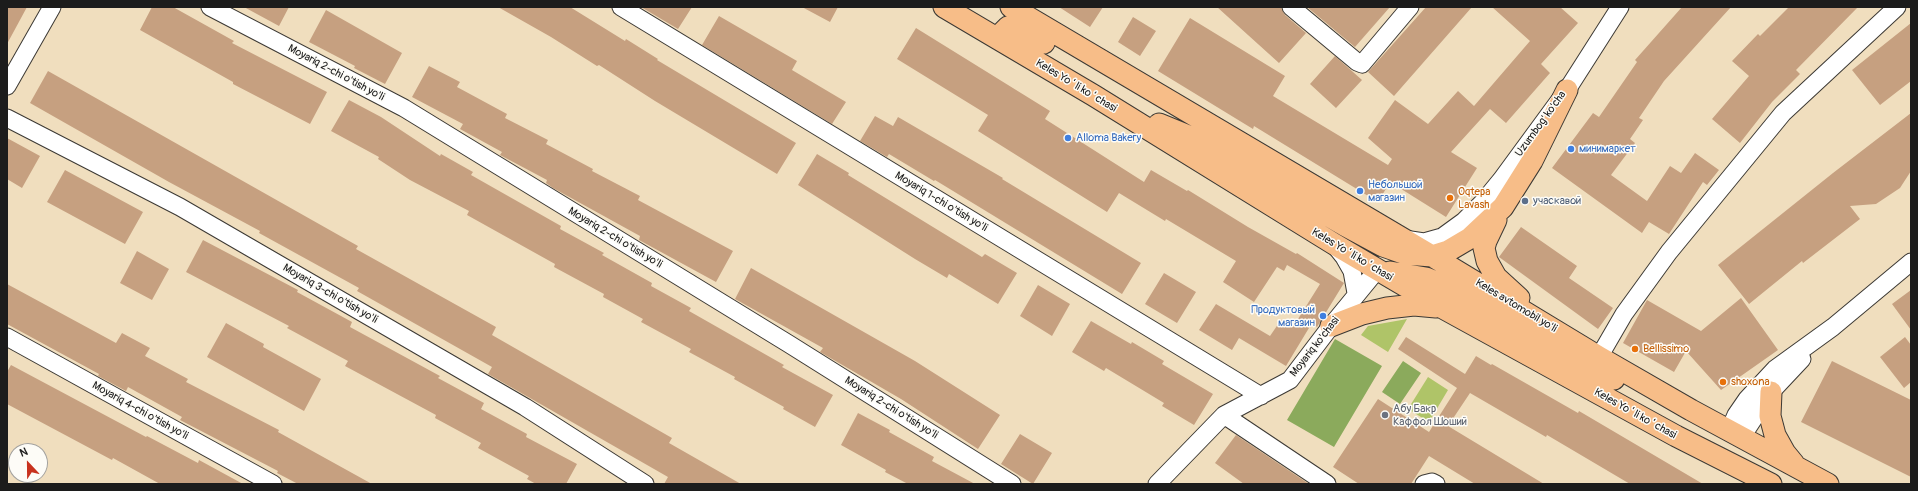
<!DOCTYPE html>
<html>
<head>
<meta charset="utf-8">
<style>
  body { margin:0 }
  #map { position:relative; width:1918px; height:491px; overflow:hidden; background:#f0debe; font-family:Pangolin,sans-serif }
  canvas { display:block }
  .frame { position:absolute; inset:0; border:8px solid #1c1c1c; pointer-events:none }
  .north { position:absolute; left:8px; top:443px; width:40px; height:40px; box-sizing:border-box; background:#fdfcf7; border:1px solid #a3a29f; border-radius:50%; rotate:338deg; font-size:11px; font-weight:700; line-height:16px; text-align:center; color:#1c1c1c }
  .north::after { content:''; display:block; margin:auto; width:14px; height:18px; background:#c8321e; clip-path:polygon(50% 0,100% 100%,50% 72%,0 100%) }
</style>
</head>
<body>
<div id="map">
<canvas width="1918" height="491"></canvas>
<div class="frame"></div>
<div class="north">N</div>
</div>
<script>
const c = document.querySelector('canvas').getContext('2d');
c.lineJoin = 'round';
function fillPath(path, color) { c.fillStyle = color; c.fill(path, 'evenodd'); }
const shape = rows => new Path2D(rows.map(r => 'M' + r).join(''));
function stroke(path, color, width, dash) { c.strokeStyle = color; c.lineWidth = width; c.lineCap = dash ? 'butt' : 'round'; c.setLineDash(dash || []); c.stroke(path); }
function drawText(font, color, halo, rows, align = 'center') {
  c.font = font + ' Pangolin,sans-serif'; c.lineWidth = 3; c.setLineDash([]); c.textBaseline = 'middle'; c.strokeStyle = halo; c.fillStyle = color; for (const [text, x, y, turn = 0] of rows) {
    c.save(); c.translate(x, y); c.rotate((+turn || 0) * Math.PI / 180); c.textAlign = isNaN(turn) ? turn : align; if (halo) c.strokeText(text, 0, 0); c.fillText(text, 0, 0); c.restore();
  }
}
fillPath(shape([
  [1407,319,1388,352,1361,335,1368,326],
  [1428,377,1448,390,1429,422,1408,409]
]), '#afc468');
fillPath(shape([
  [1335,339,1382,366,1334,447,1287,420],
  [1403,361,1421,373,1400,404,1382,392]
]), '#8baa5c');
fillPath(shape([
  [7,7,27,7,7,44],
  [152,7,173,7,234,41,232,43,327,92,310,124,233,84,233,82,140,30],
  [244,7,289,7,279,26],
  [498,7,570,7,625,41,626,39,658,59,657,60,796,143,777,174,655,101,599,65,597,66,551,37],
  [641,7,692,7,678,29],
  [802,7,838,7,830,22],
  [1059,7,1103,7,1090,27],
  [1217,7,1281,7,1285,15,1306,33,1279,63],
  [1307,7,1390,7,1355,47],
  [1426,7,1472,7,1394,96,1368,72],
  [1492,7,1560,7,1578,23,1541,64,1550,73,1506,123,1490,109,1451,152,1477,168,1446,217,1390,182,1378,202,1254,126,1253,129,1158,71,1190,18,1285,76,1273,96,1388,165,1392,159,1368,138,1395,100,1428,124,1458,91,1474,106,1530,41],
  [1682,7,1731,7,1664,81,1639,118,1643,120,1630,139,1635,143,1611,175,1647,201,1670,166,1681,173,1695,153,1719,170,1707,185,1703,182,1669,234,1649,222,1642,233,1552,168,1593,113,1599,117,1637,62,1635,60],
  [1789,7,1858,7,1796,70,1800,74,1772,102,1740,143,1712,119,1749,76,1732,61,1758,34,1760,36],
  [326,10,402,53,385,84,354,68,355,66,309,42],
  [719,16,797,61,792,70,846,102,832,124,702,45],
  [1133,17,1156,31,1140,56,1118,42],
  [1911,23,1911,81,1880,105,1852,70],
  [916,28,1050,111,1045,119,1144,182,1151,170,1187,191,1188,190,1248,227,1296,254,1297,253,1344,283,1317,327,1312,323,1286,366,1239,338,1232,350,1199,330,1216,304,1270,336,1281,320,1293,327,1320,284,1287,265,1284,271,1277,267,1254,302,1223,282,1236,261,1166,219,1165,221,1119,193,1107,212,978,131,988,115,897,59],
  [1335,56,1362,80,1336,108,1310,84],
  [429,66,460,82,457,87,507,114,505,118,548,140,546,144,593,169,592,171,640,196,638,200,733,251,716,282,639,240,640,236,553,188,546,183,547,180,500,155,502,152,460,129,463,124,412,97],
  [48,71,358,246,356,249,496,327,492,335,672,438,669,443,741,484,664,484,668,477,488,374,492,367,357,291,359,288,259,233,260,231,169,182,30,103],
  [349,100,381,117,440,156,441,154,473,172,471,175,561,226,560,229,604,253,602,255,652,283,651,286,691,308,689,311,784,365,782,367,833,395,815,427,783,409,784,407,734,379,735,377,689,352,691,349,641,322,643,319,603,297,604,294,554,267,555,264,467,215,469,211,410,180,378,159,379,157,331,131],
  [1911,113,1911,171,1900,188,1876,204,1850,206,1860,219,1803,263,1802,261,1749,304,1718,265,1833,173],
  [875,116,893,126,898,117,1003,178,1002,179,1141,263,1122,294,935,180,934,181,889,154,887,157,860,141],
  [7,138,40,156,22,188,7,179],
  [817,154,849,173,848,175,982,257,985,254,1017,273,998,304,949,274,947,278,915,259,798,185],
  [65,170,143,212,125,244,47,202],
  [1521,227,1577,266,1569,278,1613,308,1598,329,1499,257],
  [203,240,298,290,297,292,352,322,350,327,440,376,438,378,484,403,481,409,527,434,526,437,577,464,566,484,536,484,527,479,529,476,478,448,481,443,435,418,436,415,345,366,348,361,287,328,289,326,186,272],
  [137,251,169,269,152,300,120,283],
  [751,268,915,361,1000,415,978,449,901,399,820,352,823,348,735,299],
  [1164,273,1196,292,1177,323,1145,304],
  [7,284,116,343,122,333,150,348,145,356,188,379,186,382,279,430,278,432,372,484,298,484,277,473,278,471,180,420,182,417,128,387,126,391,113,384,98,376,99,374,7,324],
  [1038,285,1070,304,1052,336,1020,316],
  [1911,290,1911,330,1892,304],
  [1741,298,1778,350,1721,390,1686,351,1674,372,1623,343,1647,300,1701,331],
  [1091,321,1131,344,1132,342,1164,361,1162,364,1213,394,1194,425,1162,406,1164,403,1106,368,1104,371,1072,352],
  [226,323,264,344,263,347,321,379,304,411,207,357],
  [1406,337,1465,374,1476,356,1491,365,1492,364,1578,413,1579,411,1703,484,1630,484,1547,435,1546,437,1470,393,1448,426,1544,484,1475,484,1429,456,1411,484,1359,484,1333,467,1378,399,1429,432,1457,388,1398,349],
  [1905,337,1911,345,1911,382,1904,388,1880,357],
  [1832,361,1911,400,1911,477,1801,422],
  [11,365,146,437,147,436,198,463,199,460,243,484,160,484,113,458,112,460,7,404,7,372],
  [858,413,890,430,889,432,934,457,932,461,975,484,908,484,885,472,886,470,841,445],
  [1020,434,1052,453,1033,484,1001,464],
  [1236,435,1309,484,1244,484,1215,463]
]), '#c6a080');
const minor = shape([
  [210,7,404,108,789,344,1012,484],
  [621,7,1261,396],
  [1291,7,1357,62,1362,64,1410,7],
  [7,86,52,7],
  [7,118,180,207,525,407,645,484],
  [1404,239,1424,242,1442,237,1464,221,1483,202,1501,180,1567,90,1620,7],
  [1336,247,1344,257,1352,271,1356,293],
  [7,337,273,484],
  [1599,357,1624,314,1669,252,1783,113,1897,7],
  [1224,415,1327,484],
  [1729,431,1736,415,1747,399,1775,369,1833,327,1911,262],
  [1741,438,1771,392,1802,359],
  [1157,484,1224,415,1290,380,1331,326,1377,270],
  [1424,484,1432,482,1436,484]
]);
const major = shape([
  [944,7,1093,95,1334,244,1441,307,1676,436,1771,484],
  [1011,7,1432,256,1599,357,1691,410,1828,484],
  [999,39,1002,33,1008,27,1015,26,1044,43],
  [1159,124,1198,140,1344,225,1383,246,1406,254,1432,256,1448,251,1470,238,1503,207,1532,161,1567,90],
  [1496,220,1486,241,1484,248,1487,261,1496,277,1519,298],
  [1390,272,1426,278,1448,287,1578,364,1614,379],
  [1331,326,1362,314,1387,308,1414,305,1436,307],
  [1771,392,1770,416,1775,435,1785,453,1794,464]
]);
stroke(minor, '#3c3934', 19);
stroke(major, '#3c3934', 23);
stroke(minor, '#fff', 17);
stroke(major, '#f7bd88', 21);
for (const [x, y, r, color] of [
  [1068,138,4,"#3f7fe0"],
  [1571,149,4,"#3f7fe0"],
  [1360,191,4,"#3f7fe0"],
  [1450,198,4,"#e8710a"],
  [1525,201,4,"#5c6f8a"],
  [1323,316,4,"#3f7fe0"],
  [1635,349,4,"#e8710a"],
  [1723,382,4,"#e8710a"],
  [1385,415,4,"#6b7280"]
]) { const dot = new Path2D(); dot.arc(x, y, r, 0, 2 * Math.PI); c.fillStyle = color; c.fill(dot); stroke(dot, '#fdfcf7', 1.5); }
drawText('11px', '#1c1c1c', '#fdfcf7', [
  ["Moyariq 2-chi o'tish yo'li",336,73,28],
  ["Keles Yoʻli koʻchasi",1076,86,31],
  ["Uzumbog' ko'cha",1541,124,-54],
  ["Moyariq 1-chi o'tish yo'li",941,202,31],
  ["Moyariq 2-chi o'tish yo'li",615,238,31],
  ["Keles Yoʻli koʻchasi",1352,255,31],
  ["Moyariq 3-chi o'tish yo'li",330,294,30],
  ["Keles avtomobil yo'li",1516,306,31],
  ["Moyariq ko'chasi",1315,347,-52],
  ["Moyariq 2-chi o'tish yo'li",891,408,32],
  ["Moyariq 4-chi o'tish yo'li",140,411,29],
  ["Keles Yoʻli koʻchasi",1635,414,29]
]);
drawText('11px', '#366cbe', '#fdfcf7', [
  ["Alloma Bakery",1076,138],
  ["минимаркет",1579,149],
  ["Небольшой",1368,185],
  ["магазин",1368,198],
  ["Продуктовый",1315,310,"right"],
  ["магазин",1315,323,"right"]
], 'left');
drawText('11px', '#c56008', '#fdfcf7', [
  ["Oqtepa",1458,192],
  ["Lavash",1458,205],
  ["Bellissimo",1643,349],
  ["shoxona",1731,382]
], 'left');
drawText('11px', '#4e5e75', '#fdfcf7', [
  ["учаскавой",1533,201]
], 'left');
drawText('11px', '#5b616d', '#fdfcf7', [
  ["Абу Бакр",1393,409],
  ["Каффол Шоший",1393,422]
], 'left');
</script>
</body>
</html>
